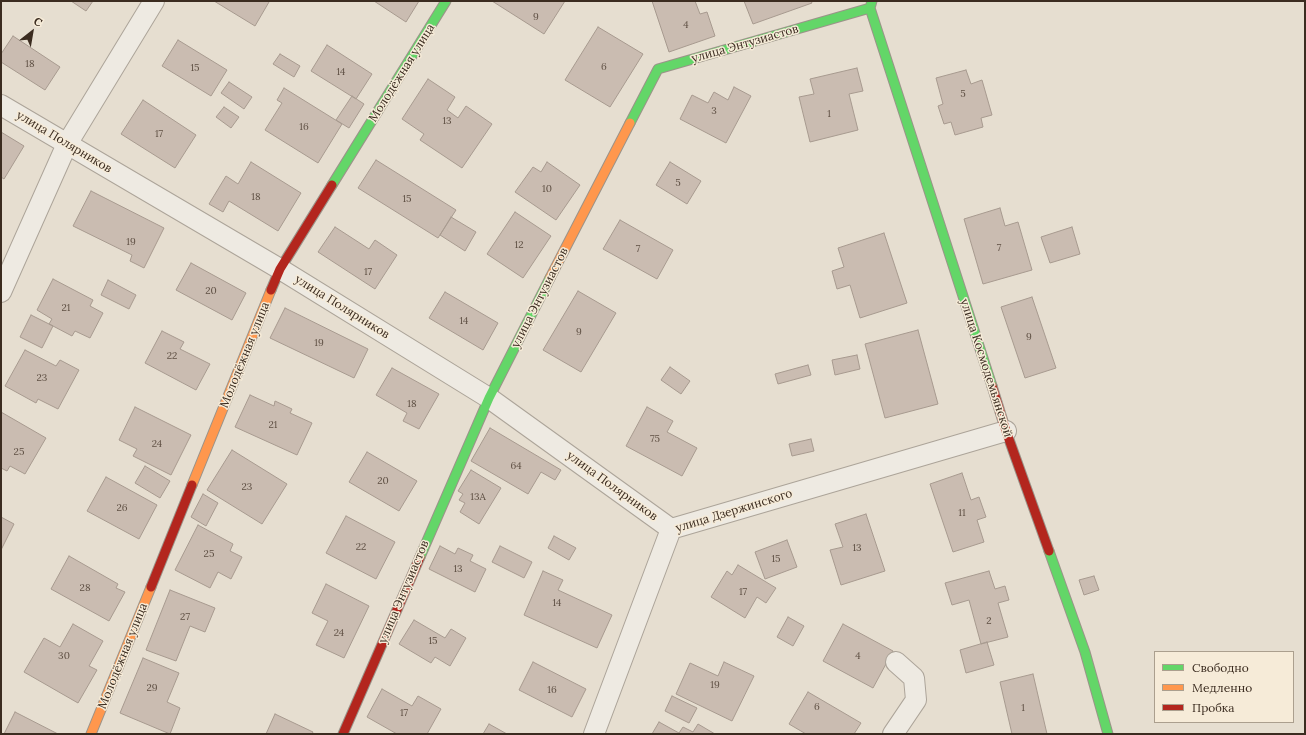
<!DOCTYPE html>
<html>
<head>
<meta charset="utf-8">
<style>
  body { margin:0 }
  #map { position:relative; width:1306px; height:735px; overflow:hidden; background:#e6ded0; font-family:Lora,serif }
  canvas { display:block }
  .frame { position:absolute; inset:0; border:2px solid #3b2c20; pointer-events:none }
  .legend { position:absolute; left:1154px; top:651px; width:140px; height:72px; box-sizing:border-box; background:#f6ebd8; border:1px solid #ab9f8e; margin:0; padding:5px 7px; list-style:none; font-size:12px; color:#3b2c20 }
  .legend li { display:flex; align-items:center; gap:8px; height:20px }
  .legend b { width:20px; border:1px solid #ab9f8e }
  .north { position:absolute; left:12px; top:12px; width:40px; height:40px; -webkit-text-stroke:3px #f6ebd8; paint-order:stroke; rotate:31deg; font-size:11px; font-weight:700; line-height:16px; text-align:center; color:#3b2c20 }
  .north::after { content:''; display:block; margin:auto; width:14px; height:18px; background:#3b2c20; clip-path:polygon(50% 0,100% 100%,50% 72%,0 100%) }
</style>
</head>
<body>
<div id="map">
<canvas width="1306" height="735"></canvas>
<div class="frame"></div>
<ul class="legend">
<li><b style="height:5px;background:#63d668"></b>Свободно</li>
<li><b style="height:5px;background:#ff974d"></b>Медленно</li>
<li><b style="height:5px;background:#b3261e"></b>Пробка</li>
</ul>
<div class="north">С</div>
</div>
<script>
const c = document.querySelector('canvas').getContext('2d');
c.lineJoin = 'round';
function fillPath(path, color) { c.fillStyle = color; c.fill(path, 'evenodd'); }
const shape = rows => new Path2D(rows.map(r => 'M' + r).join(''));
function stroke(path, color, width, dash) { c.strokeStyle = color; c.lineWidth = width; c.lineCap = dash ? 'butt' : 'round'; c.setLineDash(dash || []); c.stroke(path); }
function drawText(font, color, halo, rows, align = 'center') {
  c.font = font + ' Lora,serif'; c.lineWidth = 3; c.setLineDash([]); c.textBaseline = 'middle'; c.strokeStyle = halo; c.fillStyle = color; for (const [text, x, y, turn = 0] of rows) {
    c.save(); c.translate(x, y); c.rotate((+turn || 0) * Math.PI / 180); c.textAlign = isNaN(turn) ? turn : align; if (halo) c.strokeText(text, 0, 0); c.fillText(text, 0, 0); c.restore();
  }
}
const building = shape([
  [71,1,93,1,86,11,71,1],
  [214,1,268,1,269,2,255,26,214,1],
  [374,1,419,1,406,22,374,1],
  [492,1,565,1,544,34,492,1],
  [652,1,695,1,700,14,707,12,715,36,669,52,652,1],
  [744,1,811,1,812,3,753,24,744,1],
  [598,27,643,54,610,107,565,80,598,27],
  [13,36,60,67,45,90,1,62,1,54,13,36],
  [178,40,227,70,211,96,162,66,178,40],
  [327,45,372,74,356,99,311,71,327,45],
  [280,54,300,66,294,77,273,64,280,54],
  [857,68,863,91,849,94,858,130,810,142,799,97,814,94,810,79,857,68],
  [966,70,971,84,982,80,992,115,981,118,983,127,955,135,951,122,944,124,938,106,943,104,936,78,966,70],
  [428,79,455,97,447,110,458,118,466,106,492,124,462,168,420,140,424,134,402,119,428,79],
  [229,82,252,97,244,109,221,93,229,82],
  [734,87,751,96,726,143,680,119,692,95,708,103,714,92,728,100,734,87],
  [284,88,342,124,318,163,265,130,282,103,277,100,284,88],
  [352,96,364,104,349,128,336,120,352,96],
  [143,100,196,135,175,168,121,134,143,100],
  [224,107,239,117,231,128,216,117,224,107],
  [1,132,24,146,4,179,1,177,1,132],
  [376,160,456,210,438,238,358,188,376,160],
  [251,162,301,193,278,231,229,201,223,212,209,204,226,176,238,184,251,162],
  [547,162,580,185,556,220,515,192,533,167,541,172,547,162],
  [670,162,701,181,687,204,656,185,670,162],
  [91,191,164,228,144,268,130,261,132,255,73,226,91,191],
  [1000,208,1005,226,1018,222,1032,270,983,284,964,219,1000,208],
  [515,212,551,236,523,278,487,254,515,212],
  [451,217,476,232,465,251,440,235,451,217],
  [620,220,673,250,657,279,603,249,620,220],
  [335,227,369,249,375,240,397,255,375,289,318,252,335,227],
  [1072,227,1080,254,1050,263,1041,237,1072,227],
  [884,233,907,303,860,318,850,285,837,289,832,271,844,267,838,248,884,233],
  [191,263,246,293,232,320,176,290,191,263],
  [53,279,93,300,90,306,103,313,90,338,75,331,72,336,53,326,49,324,52,319,37,310,53,279],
  [108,280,136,295,129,309,101,295,108,280],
  [578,291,616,313,581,372,543,350,578,291],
  [445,292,498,323,483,350,429,318,445,292],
  [1032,297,1056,368,1025,378,1001,307,1032,297],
  [285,308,368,349,354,378,270,338,285,308],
  [31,315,53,326,42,348,20,337,31,315],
  [918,330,938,404,885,418,865,344,918,330],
  [162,331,184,342,180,349,210,364,196,390,145,363,162,331],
  [25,350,56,366,60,360,79,370,58,409,38,399,36,403,5,386,25,350],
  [857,355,860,369,835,375,832,360,857,355],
  [808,365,811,375,778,384,775,374,808,365],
  [670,367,690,381,681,394,661,380,670,367],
  [392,368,439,394,419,429,403,421,407,413,376,395,392,368],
  [250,395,274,406,275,401,292,409,290,413,312,423,297,455,235,427,250,395],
  [135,407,191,435,171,475,133,456,137,449,119,440,135,407],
  [647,407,673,421,667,432,697,448,682,476,626,446,647,407],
  [1,412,46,438,25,474,10,466,7,471,1,468,1,412],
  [490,428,561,470,555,480,541,472,528,494,471,461,490,428],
  [811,439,814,451,792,456,789,444,811,439],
  [232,450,287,484,262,524,207,490,232,450],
  [367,452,417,481,399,511,349,482,367,452],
  [145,466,170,481,160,498,135,483,145,466],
  [471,470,501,488,479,524,460,512,465,503,459,500,463,494,458,491,471,470],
  [962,473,971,500,979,497,986,517,977,520,984,542,953,552,930,484,962,473],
  [106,477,157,505,139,539,87,511,106,477],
  [203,494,218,503,206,526,191,517,203,494],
  [866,514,885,571,841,585,830,550,843,547,835,524,866,514],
  [346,516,395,542,376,579,326,553,346,516],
  [1,517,14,524,1,550,1,517],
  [198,525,233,544,230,551,242,557,231,579,218,572,210,588,175,570,198,525],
  [554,536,576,548,569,560,548,548,554,536],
  [787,540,797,567,765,579,755,552,787,540],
  [440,546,455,554,458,548,473,555,470,561,486,569,475,592,429,569,440,546],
  [500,546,532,562,524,578,492,562,500,546],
  [69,556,118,584,116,588,125,592,109,621,51,589,69,556],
  [738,565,776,588,766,603,757,597,745,618,711,597,727,571,732,575,738,565],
  [543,571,563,580,558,590,612,615,597,648,524,615,543,571],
  [989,571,995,589,1005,586,1009,600,998,603,1008,637,981,644,969,600,952,605,945,583,989,571],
  [1094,576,1099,590,1084,595,1079,580,1094,576],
  [326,584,369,606,344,658,316,645,328,621,312,613,326,584],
  [170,590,215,608,205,632,190,626,176,661,146,650,170,590],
  [788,617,804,626,793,646,777,637,788,617],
  [414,620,445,638,451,629,466,638,450,666,435,657,431,663,399,644,414,620],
  [73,624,103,641,89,666,97,670,78,703,24,672,44,638,60,647,73,624],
  [843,624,893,651,873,688,823,661,843,624],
  [987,642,994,665,966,673,960,650,987,642],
  [143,658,179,673,167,702,180,708,170,734,120,713,143,658],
  [533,662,586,689,572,717,519,690,533,662],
  [724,662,754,676,732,721,676,694,690,663,718,676,724,662],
  [1033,674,1047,734,1012,734,1000,682,1033,674],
  [382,689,412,706,418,696,441,709,427,734,397,734,367,717,382,689],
  [808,692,861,723,854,734,806,734,789,724,808,692],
  [672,696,697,708,689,723,665,711,672,696],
  [15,712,58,734,4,734,15,712],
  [275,714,313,732,312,734,266,734,275,714],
  [659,722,679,733,683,727,693,732,698,724,715,734,652,734,659,722],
  [489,724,507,734,483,734,489,724]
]);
fillPath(building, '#cabcb1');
stroke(building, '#a79a8f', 1);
const street = shape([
  [1,105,280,269,489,398,671,529],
  [1,292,67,144,154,1],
  [594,734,671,529,1006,431],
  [893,734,916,700,914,678,896,662]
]);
const fast = shape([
  [872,1,870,8,992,386],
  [630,123,658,69,870,8],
  [332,185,446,1],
  [1049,551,1085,652,1108,734],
  [420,557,489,398,550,278]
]);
const slow = shape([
  [550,278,630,123],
  [192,485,271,290],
  [91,734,151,587]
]);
const jam = shape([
  [271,290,280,269,332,185],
  [992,386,1006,431,1049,551],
  [151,587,192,485],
  [343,734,420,557]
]);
stroke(street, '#aca499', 22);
stroke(fast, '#9b9389', 11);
stroke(slow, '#9b9389', 11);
stroke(jam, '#9b9389', 11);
stroke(street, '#eeeae2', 20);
stroke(fast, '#63d668', 9);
stroke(slow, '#ff974d', 9);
stroke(jam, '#b3261e', 9);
drawText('10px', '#5f5044', null, [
  ["9",536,17],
  ["4",686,25],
  ["18",30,64],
  ["6",604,67],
  ["15",195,68],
  ["14",341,72],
  ["5",963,94],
  ["3",714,111],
  ["1",829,114],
  ["13",447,121],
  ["16",304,127],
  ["17",159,134],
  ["5",678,183],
  ["10",547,189],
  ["18",256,197],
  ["15",407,199],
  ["19",131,242],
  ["12",519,245],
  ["7",999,248],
  ["7",638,249],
  ["17",368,272],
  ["20",211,291],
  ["21",66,308],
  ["14",464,321],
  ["9",579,332],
  ["9",1029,337],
  ["19",319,343],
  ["22",172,356],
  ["23",42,378],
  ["18",412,404],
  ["21",273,425],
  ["75",655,439],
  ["24",157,444],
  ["25",19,452],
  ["64",516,466],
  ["20",383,481],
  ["23",247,487],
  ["13А",478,497],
  ["26",122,508],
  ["11",962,513],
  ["22",361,547],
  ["13",857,548],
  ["25",209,554],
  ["15",776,559],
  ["13",458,569],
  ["28",85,588],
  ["17",743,592],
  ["14",557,603],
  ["27",185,617],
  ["2",989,621],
  ["24",339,633],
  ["15",433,641],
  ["30",64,656],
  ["4",858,656],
  ["19",715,685],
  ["29",152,688],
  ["16",552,690],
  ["6",817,707],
  ["1",1023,708],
  ["17",404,713]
]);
drawText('12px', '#3b2c20', '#f6ebd8', [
  ["улица Энтузиастов",745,44,-16],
  ["Молодёжная улица",402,73,-58],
  ["улица Полярников",64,142,31],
  ["улица Энтузиастов",540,298,-63],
  ["улица Полярников",342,307,32],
  ["Молодёжная улица",245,355,-68],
  ["улица Космодемьянской",986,368,72],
  ["улица Полярников",612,486,36],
  ["улица Дзержинского",734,511,-17],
  ["улица Энтузиастов",404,592,-67],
  ["Молодёжная улица",123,656,-68]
]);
</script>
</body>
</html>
